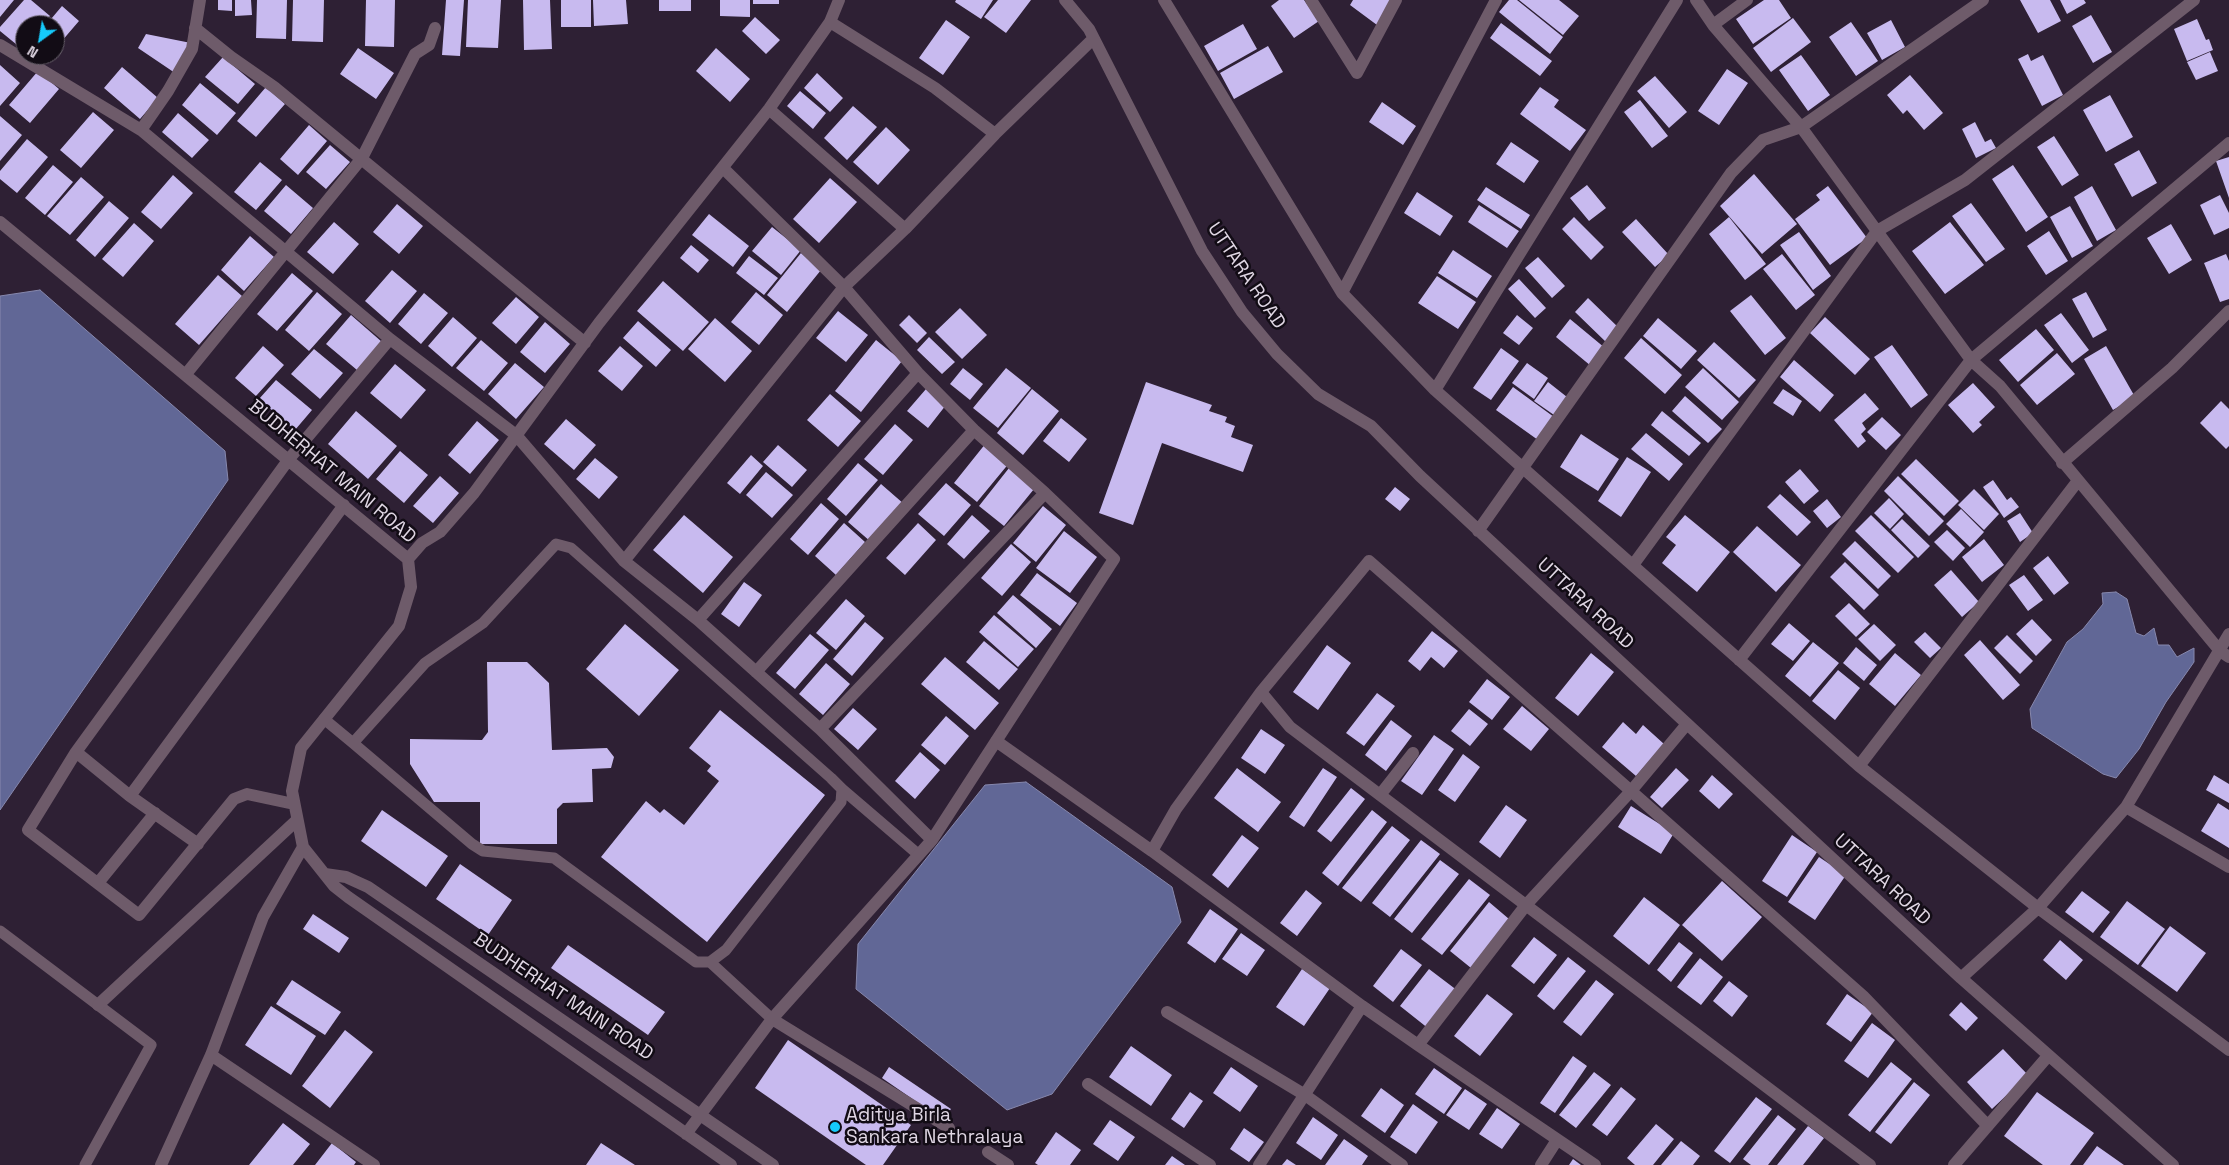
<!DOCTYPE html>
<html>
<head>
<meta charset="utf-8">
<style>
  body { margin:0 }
  #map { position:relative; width:2229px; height:1165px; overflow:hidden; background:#2e2034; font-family:"Space Grotesk",sans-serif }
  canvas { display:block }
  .north { position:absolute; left:15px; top:15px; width:50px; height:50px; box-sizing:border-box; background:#120c15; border:1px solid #645d67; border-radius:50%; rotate:212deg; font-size:14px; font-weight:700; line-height:20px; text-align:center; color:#dfd6e3 }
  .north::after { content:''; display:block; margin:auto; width:18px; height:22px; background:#15cafb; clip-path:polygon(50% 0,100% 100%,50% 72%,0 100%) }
</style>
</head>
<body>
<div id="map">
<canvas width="2229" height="1165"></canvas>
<div class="north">N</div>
</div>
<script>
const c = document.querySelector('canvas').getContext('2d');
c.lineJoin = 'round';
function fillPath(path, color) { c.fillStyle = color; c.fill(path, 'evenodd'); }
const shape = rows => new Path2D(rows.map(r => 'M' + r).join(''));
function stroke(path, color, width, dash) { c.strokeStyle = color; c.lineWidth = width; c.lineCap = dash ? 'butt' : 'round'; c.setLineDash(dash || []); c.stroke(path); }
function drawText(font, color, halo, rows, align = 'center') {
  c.font = font + ' "Space Grotesk",sans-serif'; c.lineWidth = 5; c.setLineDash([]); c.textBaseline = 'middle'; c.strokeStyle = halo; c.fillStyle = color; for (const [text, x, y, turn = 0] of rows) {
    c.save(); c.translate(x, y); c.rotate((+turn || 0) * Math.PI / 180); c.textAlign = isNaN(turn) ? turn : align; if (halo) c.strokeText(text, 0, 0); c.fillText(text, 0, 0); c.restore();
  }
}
const water = shape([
  [40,290,225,451,228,480,0,810,0,296,40,290],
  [2116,592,2127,599,2136,633,2144,636,2154,628,2158,645,2169,645,2177,657,2194,648,2194,662,2166,702,2139,749,2116,778,2103,774,2032,728,2030,709,2067,642,2083,629,2103,604,2102,593,2116,592],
  [1026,782,1172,887,1181,922,1052,1094,1007,1110,856,989,858,944,985,785,1026,782]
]);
fillPath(water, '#616796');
stroke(water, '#8788ad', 1);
fillPath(shape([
  [0,0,14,0,0,17],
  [24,0,31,0,50,16,43,25,25,25,25,46,22,49,0,31,0,27],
  [218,0,232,0,232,11,218,10],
  [235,0,251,0,252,15,235,16],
  [257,0,287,0,286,39,256,38],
  [293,0,324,0,323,42,292,41],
  [366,0,395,0,394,47,365,46],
  [446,0,464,0,460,56,442,55],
  [468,0,501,0,498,48,466,47],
  [523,0,550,0,552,49,524,50],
  [561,0,591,0,591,27,561,27],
  [593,0,626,0,628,24,594,26],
  [659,0,691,0,691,11,659,11],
  [720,0,750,0,750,17,720,16],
  [753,0,779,0,779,4,753,4],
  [956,0,993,0,981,19,955,2],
  [998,0,1031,0,1006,33,984,17],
  [1279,0,1304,0,1319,21,1294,38,1271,6],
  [1353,0,1393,0,1377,25,1350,5],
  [1509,0,1517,0,1563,37,1550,54,1499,12],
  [1519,0,1559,0,1579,16,1563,35],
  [1764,0,1779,0,1791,18,1753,44,1736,19],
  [2020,0,2050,0,2061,21,2038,33],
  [2060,0,2084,0,2086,3,2067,14],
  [62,6,79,21,55,49,55,25,46,25],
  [2091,15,2112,52,2093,63,2072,26],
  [755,17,780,40,766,54,742,31],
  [1793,18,1811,42,1771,72,1753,48],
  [2197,19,2206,40,2209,39,2213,50,2187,61,2174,29],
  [946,20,970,37,943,75,919,58],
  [1891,20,1905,47,1882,60,1867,33],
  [1851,22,1878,61,1856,76,1829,37],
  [1501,23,1552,61,1540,76,1490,38],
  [1243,24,1257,49,1218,71,1204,46],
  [146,34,191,43,175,73,138,48],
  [1268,46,1283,72,1234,99,1220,73],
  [358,48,394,73,376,99,340,74],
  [716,48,750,79,730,102,696,71],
  [2210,52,2218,71,2196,80,2187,62],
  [2028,54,2031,61,2043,55,2063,95,2042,106,2018,59],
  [1801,55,1830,95,1808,111,1779,70],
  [223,57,255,84,238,104,205,77],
  [0,65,20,83,0,106],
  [122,67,158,98,140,119,104,88],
  [1727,69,1748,83,1719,125,1698,111],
  [38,71,59,89,30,123,9,105],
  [817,73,843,98,830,112,804,88],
  [1910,75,1943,113,1924,130,1907,110,1903,114,1887,95],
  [1655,76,1687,112,1669,128,1637,91],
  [200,83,236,113,217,135,182,105],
  [266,87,285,104,256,137,237,121],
  [1540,87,1559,100,1554,107,1586,130,1570,151,1520,114],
  [800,91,826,113,813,129,787,106],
  [2110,95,2133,137,2106,152,2083,110],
  [1640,100,1668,136,1652,148,1624,112],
  [1382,102,1416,126,1403,145,1369,122],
  [853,106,877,127,847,160,824,138],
  [93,112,114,130,81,168,60,150],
  [178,113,209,140,192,158,162,132],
  [0,116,22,135,0,161],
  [1975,122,1985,142,1991,139,1996,148,1976,158,1962,129],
  [309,125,327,141,298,175,280,159],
  [886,127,910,150,878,185,853,162],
  [2054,136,2079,175,2062,186,2037,147],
  [27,139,48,157,17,193,0,179,0,171],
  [1511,142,1539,161,1524,183,1496,164],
  [330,145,350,162,326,189,306,172],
  [2139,150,2157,183,2132,197,2114,164],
  [2229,157,2229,198,2216,161],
  [260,162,282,180,256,210,234,192],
  [53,165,73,182,45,215,25,198],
  [2013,165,2048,217,2026,232,1992,179],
  [1754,174,1797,224,1762,254,1720,206],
  [173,175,193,193,161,229,141,212],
  [81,177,104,197,70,235,47,216],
  [830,178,857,202,819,243,793,219],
  [286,185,313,208,291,234,264,211],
  [1587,185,1606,208,1589,221,1570,198],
  [1828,186,1867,238,1830,265,1795,219,1820,200,1816,195],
  [2092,186,2116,230,2097,241,2074,197],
  [1486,187,1530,215,1521,229,1477,200],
  [1417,192,1453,216,1440,236,1404,213],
  [2220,195,2229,213,2229,228,2214,235,2200,205],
  [109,201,129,218,95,257,76,240],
  [1971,203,2005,249,1986,262,1952,216],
  [397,204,423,226,399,254,373,232],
  [1479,205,1519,231,1507,248,1468,222],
  [2070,206,2093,246,2072,258,2050,217],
  [709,214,749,246,733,267,692,235],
  [1574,217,1604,247,1591,260,1562,229],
  [1729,217,1766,264,1745,280,1709,234],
  [1636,219,1669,255,1655,267,1622,232],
  [334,222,359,244,333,274,307,252],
  [1950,222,1984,265,1945,294,1912,251],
  [134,223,154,241,123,277,102,259],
  [2171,224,2192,260,2169,274,2147,238],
  [772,227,801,250,781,275,752,251],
  [2049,231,2068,261,2046,275,2027,246],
  [1799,232,1831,276,1813,290,1780,245],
  [250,236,274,257,244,291,221,270],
  [691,245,709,260,698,273,680,258],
  [1453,250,1492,276,1477,298,1438,273],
  [801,253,821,270,787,312,767,295],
  [1782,254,1815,295,1796,310,1763,269],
  [2226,254,2229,261,2229,299,2220,302,2204,263],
  [749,256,778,278,764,295,736,273],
  [1538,257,1565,286,1552,298,1525,268],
  [392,270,417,291,390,323,365,301],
  [292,273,313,291,277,331,257,314],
  [218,275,242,296,199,345,175,324],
  [1437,276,1476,302,1458,329,1418,303],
  [1519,279,1546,308,1535,318,1508,289],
  [663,281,709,322,683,351,637,311],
  [317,292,342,314,309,351,285,330],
  [756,292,783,315,759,345,731,322],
  [2086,292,2107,330,2093,338,2072,299],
  [424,293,448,313,421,344,398,324],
  [1751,295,1786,338,1765,355,1730,311],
  [516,297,539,317,516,344,492,323],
  [1588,298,1620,329,1607,343,1575,312],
  [960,308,987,335,962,359,935,332],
  [838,311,868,335,846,362,816,338],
  [2061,313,2089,350,2072,363,2044,325],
  [351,315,382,342,357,370,326,344],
  [909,315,927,333,917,343,899,325],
  [1517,315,1533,328,1519,345,1503,333],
  [453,317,477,338,452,367,428,346],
  [1825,317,1870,359,1855,375,1810,333],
  [715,318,752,351,725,382,688,349],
  [1658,318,1697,351,1681,369,1643,336],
  [1570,319,1605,348,1591,366,1556,337],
  [638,321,671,350,656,367,623,338],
  [545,322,570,344,545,373,520,352],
  [2036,329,2054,350,2018,382,1999,360],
  [929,337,955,362,942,374,917,350],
  [1641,338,1682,375,1665,394,1624,358],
  [481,340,508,363,484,391,456,368],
  [876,340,902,361,861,412,835,391],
  [1714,342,1756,380,1739,398,1697,360],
  [1892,345,1928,395,1911,408,1874,357],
  [263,346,284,365,256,396,235,378],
  [620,346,643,366,622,391,598,371],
  [2106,346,2135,397,2113,410,2084,359],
  [1501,348,1519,361,1491,400,1473,388],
  [314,349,343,373,320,399,291,374],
  [2057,353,2075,374,2037,405,2020,385],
  [1794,360,1834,395,1820,412,1780,377],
  [515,363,544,387,516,419,488,394],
  [1527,363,1548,378,1534,399,1512,383],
  [395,364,426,390,401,419,370,393],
  [963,368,983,384,970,400,950,384],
  [1006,368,1031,388,998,428,973,408],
  [1703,368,1739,402,1722,420,1685,387],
  [276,380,312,410,295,430,259,399],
  [1146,382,1212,405,1209,411,1227,417,1225,422,1235,426,1231,437,1253,445,1243,472,1162,443,1133,525,1099,513],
  [1548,382,1567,397,1554,415,1534,401],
  [1973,383,1995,407,1979,422,1982,425,1973,433,1948,405],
  [1513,387,1554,417,1538,440,1496,410],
  [926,389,946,405,928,428,907,411],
  [1032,389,1059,411,1023,455,997,433],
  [1783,389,1802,401,1793,416,1773,403],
  [1865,393,1879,409,1862,423,1866,429,1861,434,1866,441,1858,448,1834,420],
  [830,394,861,421,838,447,807,420],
  [1685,396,1722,429,1708,443,1672,411],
  [2221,401,2229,409,2229,446,2226,449,2200,423],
  [356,411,397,446,368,479,328,444],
  [1662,411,1701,443,1689,456,1651,425],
  [1882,417,1901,435,1886,450,1867,432],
  [1061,418,1087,439,1069,462,1043,441],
  [566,419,596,445,574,470,544,444],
  [477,421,499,440,470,474,448,455],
  [895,424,913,440,883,475,864,459],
  [1646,433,1683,464,1669,481,1631,449],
  [1581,434,1619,459,1598,491,1560,467],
  [986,443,1010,462,977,502,954,483],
  [778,445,807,470,792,487,763,462],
  [400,451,428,475,404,503,376,479],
  [751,455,763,466,740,494,727,483],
  [1627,457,1651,472,1621,517,1598,501],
  [595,458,618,477,599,499,576,479],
  [1916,459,1959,501,1944,516,1901,474],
  [858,463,878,480,846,516,827,499],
  [1009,468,1034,489,1004,526,979,506],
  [1800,469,1819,491,1804,504,1785,482],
  [766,472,793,495,772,518,746,495],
  [440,476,459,493,433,523,413,506],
  [1898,476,1944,521,1929,536,1884,491],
  [1993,480,2007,500,2011,497,2019,507,2004,518,1983,487],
  [946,483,971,505,944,536,918,514],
  [881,484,904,504,871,542,848,522],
  [1395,487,1410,499,1400,511,1385,499],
  [1974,489,1999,514,1984,530,1958,505],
  [1780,494,1811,522,1797,536,1767,507],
  [1889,498,1904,514,1890,529,1874,513],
  [1827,499,1841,517,1827,528,1813,511],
  [821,503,839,519,808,555,790,539],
  [1043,506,1066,525,1036,562,1013,543],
  [1961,509,1984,532,1970,547,1946,524],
  [2020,513,2033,533,2020,542,2007,521],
  [684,515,733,557,703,593,653,550],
  [972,515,990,531,964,559,947,544],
  [1685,515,1730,552,1697,592,1662,563,1676,545,1666,537],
  [1871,515,1914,557,1898,573,1855,531],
  [1902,519,1930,546,1918,558,1891,530],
  [844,523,865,542,836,575,815,556],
  [918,523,936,540,905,575,886,558],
  [1757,526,1801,565,1776,592,1733,552],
  [1947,530,1965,548,1953,561,1934,542],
  [1064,531,1097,557,1070,593,1036,568],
  [1984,539,2004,565,1982,582,1962,557],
  [1855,541,1891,576,1878,589,1842,554],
  [1011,544,1031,562,1002,596,981,578],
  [2048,556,2069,583,2054,595,2033,568],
  [1845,562,1879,595,1864,610,1830,577],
  [1951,570,1979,602,1962,617,1934,585],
  [1037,573,1077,603,1060,626,1020,595],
  [2024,575,2043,600,2028,611,2009,585],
  [744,582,762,595,739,627,721,614],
  [1013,595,1052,629,1036,648,997,613],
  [846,599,865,616,836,650,816,633],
  [1849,603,1870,624,1856,637,1835,616],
  [994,615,1034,649,1018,667,979,632],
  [2032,619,2052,640,2036,656,2016,634],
  [865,622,884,638,852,676,833,659],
  [1789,623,1810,641,1793,661,1771,644],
  [625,624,679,670,639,716,586,669],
  [1874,624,1896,645,1880,661,1858,639],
  [1432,631,1458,651,1444,668,1431,657,1420,671,1408,661],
  [1925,632,1941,648,1930,658,1914,642],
  [810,634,829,650,795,689,776,673],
  [2007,635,2033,661,2020,674,1994,648],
  [1980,640,2020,685,2003,700,1964,655],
  [984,641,1018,669,999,690,966,662],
  [1813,642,1839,663,1810,697,1785,676],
  [1327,645,1351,663,1318,710,1293,692],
  [1856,647,1877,665,1864,681,1843,663],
  [1591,653,1614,672,1578,716,1555,698],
  [1895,653,1921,675,1895,706,1869,684],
  [945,657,999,703,975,730,921,684],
  [487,662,527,662,549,683,552,750,607,748,614,757,611,768,592,769,593,802,563,803,557,809,557,844,480,844,480,802,434,802,410,764,410,739,482,740,488,732],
  [826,663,850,684,823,715,799,694],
  [1838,670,1860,688,1835,720,1812,701],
  [1487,679,1510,697,1492,720,1469,702],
  [1377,693,1395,706,1364,746,1346,733],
  [1522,706,1549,729,1531,751,1503,729],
  [853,708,877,729,858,750,834,729],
  [1469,709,1488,724,1470,746,1451,731],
  [720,710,825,795,707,942,601,857,646,801,660,813,664,809,684,825,719,781,707,771,711,766,689,748],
  [946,716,969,736,945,765,921,745],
  [1391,720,1412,736,1386,771,1365,755],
  [1623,722,1636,734,1643,725,1664,744,1636,776,1602,747],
  [1261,729,1285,745,1265,774,1241,758],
  [1434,735,1454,749,1422,795,1401,781],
  [920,752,940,770,915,799,895,781],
  [1463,754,1480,767,1455,802,1438,790],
  [1237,768,1281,802,1258,832,1214,798],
  [1323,768,1337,777,1304,827,1289,817],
  [1676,768,1689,780,1662,808,1650,797],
  [1712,775,1733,794,1719,809,1699,791],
  [2214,775,2229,784,2229,803,2206,790],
  [1351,788,1365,799,1331,842,1317,831],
  [2218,803,2229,810,2229,848,2201,831],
  [1506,805,1527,820,1500,858,1479,842],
  [1631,806,1674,833,1661,854,1618,827],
  [382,810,448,856,426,887,361,841],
  [1372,810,1387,822,1338,886,1322,873],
  [1392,826,1410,840,1361,902,1342,888],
  [1242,835,1259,848,1228,888,1212,875],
  [1792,835,1817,852,1787,897,1762,881],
  [1421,840,1440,854,1390,917,1372,903],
  [1819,857,1846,875,1815,920,1788,902],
  [1440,860,1459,874,1412,933,1394,919],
  [460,864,512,900,488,935,436,899],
  [1469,879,1490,895,1442,955,1421,939],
  [1722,881,1762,917,1722,961,1682,925],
  [1306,890,1322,903,1297,936,1280,923],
  [2082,891,2110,912,2093,933,2065,912],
  [1644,897,1680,925,1649,965,1613,936],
  [2127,901,2165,929,2138,965,2100,937],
  [1489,902,1509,919,1471,968,1450,951],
  [1210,909,1238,929,1215,963,1187,943],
  [313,914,349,938,339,953,303,929],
  [2170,926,2206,953,2177,992,2141,966],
  [1241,933,1265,950,1247,976,1222,959],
  [1534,937,1557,955,1534,984,1511,966],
  [2060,940,2083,960,2066,980,2043,960],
  [1679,942,1693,953,1671,982,1657,970],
  [568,945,665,1012,648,1035,551,968],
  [1401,949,1422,965,1393,1002,1373,986],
  [1568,957,1586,971,1554,1010,1537,996],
  [1700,958,1723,977,1701,1005,1677,987],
  [1302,969,1330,988,1304,1026,1276,1007],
  [1429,969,1458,991,1429,1029,1400,1006],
  [292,980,341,1012,325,1035,276,1004],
  [1596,980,1614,994,1581,1036,1563,1022],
  [1729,981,1748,996,1732,1017,1713,1001],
  [1487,994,1513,1014,1480,1056,1454,1036],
  [1847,994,1873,1012,1851,1042,1826,1024],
  [1961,1002,1978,1018,1966,1031,1949,1015],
  [271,1006,316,1036,291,1075,245,1045],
  [1872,1023,1895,1040,1868,1078,1844,1061],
  [345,1030,373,1052,330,1108,302,1086],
  [788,1040,911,1125,883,1165,866,1165,755,1088],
  [1131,1046,1172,1075,1151,1106,1109,1077],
  [2003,1049,2028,1075,1992,1109,1967,1082],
  [1573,1056,1587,1066,1555,1113,1540,1103],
  [1891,1062,1912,1079,1870,1132,1848,1115],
  [889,1067,951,1109,943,1120,882,1078],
  [1231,1067,1258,1086,1240,1112,1213,1093],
  [1434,1068,1462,1088,1444,1114,1415,1094],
  [1594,1072,1611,1085,1576,1128,1559,1115],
  [1914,1082,1930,1095,1891,1144,1875,1132],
  [1621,1087,1636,1099,1607,1136,1592,1125],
  [1381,1088,1404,1105,1385,1133,1361,1116],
  [1465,1089,1487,1104,1469,1130,1446,1115],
  [1190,1092,1203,1101,1184,1128,1171,1119],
  [2037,1092,2094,1133,2070,1165,2043,1165,2004,1136],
  [1756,1097,1772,1109,1730,1163,1714,1151],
  [1413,1104,1438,1122,1416,1154,1390,1137],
  [1497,1108,1520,1124,1502,1149,1479,1134],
  [1778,1115,1796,1129,1768,1165,1751,1165,1743,1159],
  [1313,1117,1338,1135,1321,1160,1296,1143],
  [1110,1120,1135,1137,1118,1161,1093,1144],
  [283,1123,310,1144,293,1165,249,1165],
  [1656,1124,1674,1139,1653,1165,1635,1165,1627,1158],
  [1808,1126,1824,1138,1803,1165,1777,1165],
  [1244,1128,1264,1142,1249,1162,1230,1149],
  [1056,1132,1081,1150,1070,1165,1038,1165,1035,1163],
  [1344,1139,1368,1156,1362,1165,1325,1165],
  [1681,1141,1700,1156,1693,1165,1661,1165],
  [332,1143,356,1162,354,1165,315,1165],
  [601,1143,635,1165,586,1165],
  [2097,1146,2124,1165,2083,1165],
  [1172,1156,1185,1165,1165,1165],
  [1287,1159,1296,1165,1282,1165],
  [1573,1159,1581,1165,1569,1165]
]), '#c8baef');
stroke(shape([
  [324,719,353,743,472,844,483,851,554,858,696,962,710,962,726,950,841,802,842,789,831,778,571,548,556,544,483,623,425,663,353,743],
  [842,789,919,855],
  [0,931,151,1045,85,1165],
  [710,962,772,1019]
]), '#6e5b6a', 11);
stroke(shape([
  [1065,0,1089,29,1202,251,1242,312,1277,354,1318,394,1371,426,1420,476,1961,978,2173,1165],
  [1164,0,1342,293,1435,390,1859,766,2038,908,2229,1050],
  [1311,0,1357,73,1396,0],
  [1696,0,1713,25,1801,127,1971,360,2000,386,2220,651,2229,657],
  [830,22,935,88,995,134],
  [1713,25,1747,0],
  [195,28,231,57,274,87,585,343],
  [0,45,141,130,390,339,516,435,624,561,698,620,820,729,932,840,772,1019,686,1134],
  [769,109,905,229],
  [141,130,168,91,192,49,200,0],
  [723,168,844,287,918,373,974,430,1045,493,1114,559,932,840],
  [0,222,408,559,411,587,399,626,301,748,292,791,303,847,334,886,348,897,731,1165],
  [1342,293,1496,0],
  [186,374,362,158,415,54,429,45,435,28],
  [1435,390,1677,0],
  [2062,463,2172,368,2229,311],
  [1478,531,1731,173,1763,140,1801,127,1983,0],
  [408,559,422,543,440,532,474,493,599,323,769,109,830,22,839,0],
  [624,561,844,287,905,229,995,134,1093,39],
  [1633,565,1877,231,1965,180,2194,0],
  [698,620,918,373],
  [1739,660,1971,360,2229,143],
  [756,672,974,430],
  [1261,692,1290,727,1870,1165],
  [1687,724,1631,791,1863,996,1988,1126],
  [820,729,1045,493],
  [996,741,1152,851],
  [76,752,130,796,198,844],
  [1859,766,2077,482],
  [1380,795,1413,753],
  [130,796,344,505],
  [294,804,247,794,234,799,139,915,28,830,76,752,289,459,390,339],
  [2126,807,2229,867],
  [325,874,346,877,368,887,773,1165],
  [98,883,155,813],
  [1961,978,2038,908,2126,807,2229,634],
  [98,1005,296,821],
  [1167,1012,1305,1095,1402,1165],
  [772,1019,949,1128],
  [1418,1045,1526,905,1631,791,1369,561,1261,692,1176,809,1152,851,1362,1006,1418,1045,1595,1165],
  [211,1055,374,1165],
  [1088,1084,1210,1165],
  [988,1152,1008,1165],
  [161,1165,211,1055,263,917,303,847],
  [1259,1165,1362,1006],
  [1541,1165,1557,1140],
  [1954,1165,2048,1056]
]), '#6e5b6a', 12);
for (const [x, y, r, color] of [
  [835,1127,6,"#15cafb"]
]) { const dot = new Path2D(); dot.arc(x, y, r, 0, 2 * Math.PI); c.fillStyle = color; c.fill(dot); stroke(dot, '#120c15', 2); }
drawText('19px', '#dfd6e3', '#120c15', [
  ["UTTARA ROAD",1246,276,56],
  ["BUDHERHAT MAIN ROAD",332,472,40],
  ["UTTARA ROAD",1585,604,43],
  ["UTTARA ROAD",1882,880,43],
  ["BUDHERHAT MAIN ROAD",563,997,34]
]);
drawText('19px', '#dfd6e3', '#120c15', [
  ["Aditya Birla",846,1116],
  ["Sankara Nethralaya",846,1138]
], 'left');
</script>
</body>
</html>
